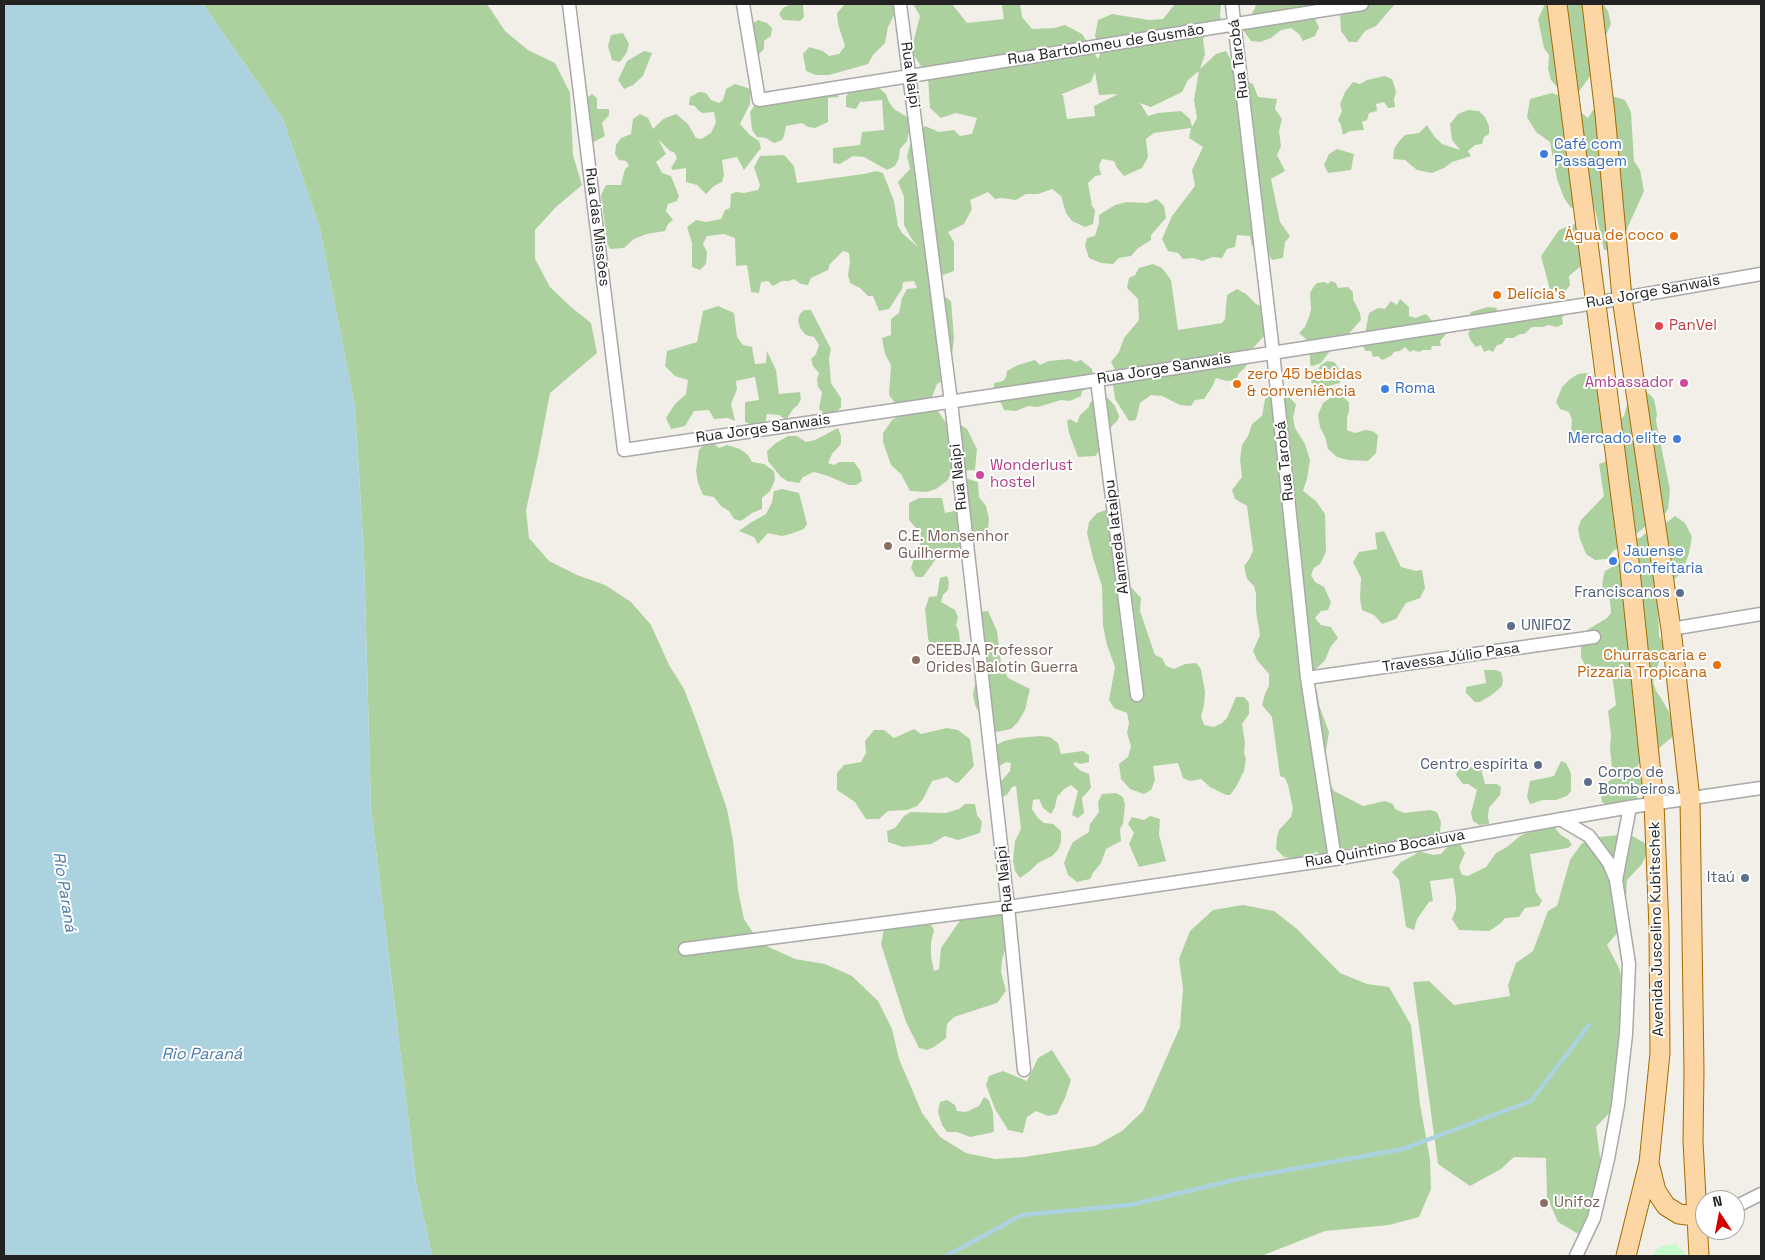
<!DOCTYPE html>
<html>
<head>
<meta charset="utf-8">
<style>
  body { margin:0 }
  #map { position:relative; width:1765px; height:1260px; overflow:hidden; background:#f2efe9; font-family:"Space Grotesk",sans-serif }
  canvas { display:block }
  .frame { position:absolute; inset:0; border:5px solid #222; pointer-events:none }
  .north { position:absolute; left:1695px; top:1190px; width:50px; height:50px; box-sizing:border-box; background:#fff; border:1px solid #a7a7a7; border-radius:50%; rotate:349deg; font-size:14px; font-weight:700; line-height:20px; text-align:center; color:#222 }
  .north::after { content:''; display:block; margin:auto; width:18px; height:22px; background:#d40000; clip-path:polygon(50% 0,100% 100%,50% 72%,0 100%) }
</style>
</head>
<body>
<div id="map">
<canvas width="1765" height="1260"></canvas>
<div class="frame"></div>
<div class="north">N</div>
</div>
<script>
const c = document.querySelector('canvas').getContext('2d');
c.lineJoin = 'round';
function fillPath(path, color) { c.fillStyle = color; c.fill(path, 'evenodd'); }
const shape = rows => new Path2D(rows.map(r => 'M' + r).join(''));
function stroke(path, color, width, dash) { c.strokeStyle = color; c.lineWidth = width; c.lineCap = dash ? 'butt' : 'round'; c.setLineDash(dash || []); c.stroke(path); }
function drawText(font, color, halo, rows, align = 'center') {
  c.font = font + ' "Space Grotesk",sans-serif'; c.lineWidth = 4; c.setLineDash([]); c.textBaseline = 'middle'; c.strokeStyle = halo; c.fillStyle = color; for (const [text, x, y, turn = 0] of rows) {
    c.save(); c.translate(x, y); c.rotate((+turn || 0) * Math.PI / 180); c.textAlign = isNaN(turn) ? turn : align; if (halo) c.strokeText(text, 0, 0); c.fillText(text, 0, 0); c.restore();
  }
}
fillPath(shape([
  [203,4,487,4,505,31,528,50,555,63,570,93,573,155,582,185,556,207,535,230,535,259,550,287,571,307,591,323,597,353,550,393,538,456,526,510,529,538,549,561,577,575,605,585,631,602,651,625,669,665,684,689,696,720,727,809,733,840,738,890,744,919,760,943,795,959,825,964,852,976,878,1001,892,1029,899,1059,922,1113,940,1137,966,1153,995,1159,1024,1157,1095,1146,1122,1131,1143,1111,1180,1027,1183,989,1179,959,1190,931,1213,910,1243,905,1274,911,1297,929,1340,973,1367,984,1389,987,1411,1025,1420,1104,1430,1159,1431,1189,1419,1217,1389,1225,1325,1231,1261,1256,432,1256,416,1182,371,809,364,556,355,407,320,229,283,119],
  [791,4,803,5,804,17,800,21,783,20,779,14,783,8],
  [845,4,900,4,888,27,885,43,873,55,868,64,829,75,816,75,806,71,803,54,809,47,823,51,829,56,839,54,845,46,838,24,837,13],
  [913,4,952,4,967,23,1004,19,1002,6,1004,4,1020,4,1022,17,1032,29,1055,28,1065,25,1082,34,1098,59,1101,52,1095,36,1098,20,1112,14,1149,20,1163,19,1175,4,1221,4,1220,14,1222,27,1208,29,1203,39,1205,54,1200,69,1216,54,1226,51,1242,79,1253,84,1258,97,1277,99,1275,109,1282,119,1279,131,1281,146,1277,155,1285,171,1271,179,1280,222,1290,236,1285,242,1283,258,1272,260,1264,247,1252,246,1250,236,1237,235,1235,247,1227,249,1222,258,1213,257,1202,261,1193,258,1183,259,1178,253,1168,251,1162,239,1172,216,1195,186,1192,170,1203,147,1189,138,1191,128,1154,133,1146,139,1148,157,1142,168,1124,176,1117,168,1114,161,1102,159,1099,166,1101,175,1095,176,1088,183,1092,206,1095,210,1093,224,1085,227,1072,221,1066,213,1061,196,1052,189,1038,194,1026,194,1016,200,1002,198,995,199,988,192,970,200,972,209,964,224,948,232,954,242,954,271,940,276,931,287,951,301,954,339,952,354,953,376,937,384,930,402,923,406,938,411,948,426,958,423,967,429,977,449,975,470,962,471,953,467,948,480,936,489,927,492,910,491,901,474,891,465,883,442,883,433,892,420,905,413,898,407,889,395,891,365,885,354,882,338,891,335,891,319,899,313,902,298,907,289,917,288,914,281,903,282,902,289,889,309,879,311,873,296,868,296,860,288,850,283,848,275,850,262,849,253,843,251,830,264,828,270,811,278,808,285,801,284,794,279,789,281,782,281,773,286,768,281,761,282,759,293,751,292,747,265,736,266,735,238,724,234,707,236,703,244,707,252,706,264,700,270,692,267,692,243,687,227,696,220,706,222,721,219,725,210,730,208,731,194,736,192,744,193,758,190,760,185,754,167,760,156,784,155,794,166,797,183,864,174,876,171,883,173,894,201,898,226,902,233,918,247,911,238,904,225,904,197,898,182,910,169,907,156,911,141,925,126,939,132,954,130,960,136,972,134,977,118,956,113,941,118,930,108,928,77,911,51,920,16],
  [1199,71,1194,100,1197,118,1192,127,1190,119,1181,111,1158,113,1148,116,1140,103,1151,107,1182,92,1188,80],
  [1095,72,1099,95,1118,94,1094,106,1095,116,1067,119,1063,95,1060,95,1091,82],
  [1256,4,1395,4,1376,26,1365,31,1357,42,1349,42,1341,31,1340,13,1314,17,1319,27,1315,36,1303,41,1299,34,1291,28,1281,30,1271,38,1260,42,1251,41,1243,30,1255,8],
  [1545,4,1603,4,1608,11,1611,24,1607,33,1596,39,1591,75,1577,94,1561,91,1551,80,1548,69,1549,55,1544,48,1538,19],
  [758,20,767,23,772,28,771,36,764,41,764,49,759,54,748,51,751,25],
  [623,33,629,44,627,52,620,62,612,60,608,46,611,35],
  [644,51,652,53,643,76,633,85,624,89,618,80,627,61],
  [1385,76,1392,79,1396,91,1394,100,1395,107,1388,108,1384,102,1376,104,1377,111,1369,113,1367,120,1362,122,1364,130,1350,131,1343,135,1341,125,1338,120,1342,111,1340,104,1345,92,1353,82,1360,84,1367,80],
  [735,84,751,89,750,104,740,124,750,135,759,141,761,148,744,170,737,157,722,160,724,176,722,182,714,186,706,194,697,185,686,182,686,168,673,170,671,168,677,158,674,152,670,151,658,139,666,154,656,162,662,173,671,176,679,196,677,201,668,204,666,211,673,220,668,224,665,231,647,234,634,239,624,248,610,249,607,243,601,195,606,185,621,185,625,169,629,166,626,161,619,160,615,154,616,145,621,138,631,134,633,119,640,114,648,118,653,129,663,119,676,114,688,124,696,138,701,139,711,133,716,122,714,112,702,113,698,110,695,106,689,105,690,97,699,92,706,93,711,100,719,103,723,100,726,89],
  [876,86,886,94,889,102,894,109,907,117,910,127,907,141,900,149,899,158,895,166,887,170,864,157,853,156,840,164,833,163,833,148,860,145,862,132,884,130,882,100,860,102,856,109,846,107,846,97,850,90],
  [836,92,839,97,828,98,828,122,815,128,808,127,802,123,786,126,784,136,782,140,774,143,766,138,757,137,752,130,750,112,755,105],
  [1552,93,1571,100,1580,112,1588,118,1593,110,1602,101,1615,97,1625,100,1631,112,1634,161,1640,170,1644,191,1618,249,1604,250,1596,214,1592,201,1571,208,1564,198,1557,179,1550,142,1536,132,1527,117,1530,99],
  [592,94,597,98,597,109,609,109,609,115,602,123,605,136,590,144,581,138,578,131,585,99],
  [1468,110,1479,111,1485,117,1489,126,1489,134,1484,137,1482,144,1475,145,1468,151,1471,156,1452,162,1444,168,1432,173,1417,170,1405,160,1393,159,1394,149,1400,140,1405,135,1419,133,1427,125,1434,136,1442,144,1460,150,1452,140,1450,124,1458,114],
  [1337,149,1354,154,1351,170,1328,173,1324,165,1329,154],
  [1157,199,1164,206,1166,218,1151,235,1151,240,1137,249,1131,256,1119,258,1113,264,1101,263,1089,258,1085,246,1087,238,1095,236,1099,223,1099,215,1115,205,1127,202,1147,203],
  [1574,224,1583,230,1587,261,1569,276,1570,285,1564,293,1550,290,1541,256,1559,230],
  [1153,264,1162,268,1171,280,1178,330,1222,323,1225,319,1227,295,1237,289,1246,294,1256,304,1261,306,1266,334,1254,347,1254,355,1248,361,1245,368,1239,373,1236,380,1227,381,1216,378,1212,387,1204,399,1195,400,1191,406,1180,405,1162,396,1151,395,1140,403,1136,420,1129,421,1115,399,1113,385,1115,370,1111,362,1119,352,1124,338,1139,320,1138,299,1127,288,1129,278,1135,275,1139,268],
  [1331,281,1336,283,1338,288,1348,287,1353,292,1353,299,1360,313,1361,320,1335,349,1330,351,1321,363,1313,366,1310,365,1310,347,1306,339,1299,333,1305,327,1309,317,1311,309,1310,293,1314,286,1317,283,1325,282,1328,284],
  [1400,299,1409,307,1409,316,1415,318,1426,314,1434,323,1447,333,1440,341,1441,346,1432,346,1431,350,1423,350,1419,352,1413,350,1410,352,1405,347,1400,351,1394,352,1391,356,1382,360,1378,356,1373,357,1371,351,1365,351,1363,345,1369,313,1378,308,1385,309,1391,301,1397,305],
  [718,306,734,313,737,337,743,345,752,347,755,364,766,363,767,351,776,370,779,394,800,392,801,399,798,405,793,409,786,420,779,415,767,414,765,424,752,425,745,422,745,402,759,400,755,377,736,381,737,389,731,404,735,421,728,418,714,419,709,410,694,411,685,426,671,429,666,418,675,404,686,394,688,380,675,376,665,366,667,351,697,342,703,311],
  [1488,307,1497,308,1496,313,1565,312,1562,318,1563,324,1557,327,1548,325,1543,327,1532,327,1524,334,1520,334,1513,338,1506,338,1502,344,1497,345,1493,352,1489,350,1484,352,1481,345,1476,347,1471,341,1468,334,1470,330,1466,324,1471,312],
  [804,310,811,310,831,349,829,358,831,383,841,398,841,407,835,414,825,414,819,409,822,392,818,387,817,379,819,373,813,366,811,359,816,354,819,345,814,337,806,335,800,328,798,320,800,314],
  [1070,359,1075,362,1081,360,1092,369,1093,376,1087,389,1082,391,1081,396,1070,401,1061,400,1038,407,1028,406,1016,411,1004,410,1001,403,995,401,994,383,1003,381,1006,377,1007,371,1018,365,1035,360,1040,365,1049,361],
  [1327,361,1334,362,1338,367,1340,373,1340,383,1317,389,1311,382,1310,379,1321,365],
  [1586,373,1593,375,1597,383,1599,396,1598,405,1603,414,1605,429,1603,438,1584,444,1576,441,1571,431,1572,420,1569,412,1560,409,1556,402,1562,387,1570,379,1578,374],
  [1644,389,1654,399,1657,414,1656,421,1670,490,1668,509,1660,521,1646,526,1630,539,1640,538,1646,533,1656,531,1675,516,1685,523,1692,537,1689,553,1685,565,1680,574,1668,585,1660,596,1658,605,1659,636,1664,644,1653,682,1656,691,1661,698,1669,712,1676,734,1659,748,1642,758,1637,767,1643,786,1638,793,1636,802,1614,809,1602,802,1600,789,1613,778,1610,748,1611,734,1608,711,1616,705,1611,667,1586,666,1581,658,1581,642,1587,630,1607,618,1611,613,1610,601,1602,589,1603,578,1605,571,1614,566,1617,562,1621,547,1614,550,1607,559,1595,560,1586,554,1580,539,1578,529,1581,520,1604,496,1599,464,1605,462,1609,444,1619,420,1624,416,1627,405,1631,398],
  [1274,391,1283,391,1296,404,1293,418,1295,428,1305,444,1310,460,1307,479,1303,491,1316,501,1325,514,1326,552,1320,564,1314,568,1311,575,1315,582,1324,587,1331,602,1328,610,1321,611,1315,618,1321,625,1331,627,1338,638,1331,646,1325,660,1310,675,1310,683,1317,691,1319,705,1329,732,1325,758,1328,781,1334,791,1363,806,1385,801,1393,804,1395,809,1404,813,1430,810,1437,812,1441,822,1440,833,1436,839,1375,850,1357,847,1347,849,1337,855,1325,857,1316,852,1303,860,1284,857,1276,849,1277,837,1279,830,1291,817,1293,809,1288,785,1285,778,1280,776,1272,717,1262,705,1265,694,1269,686,1269,674,1257,660,1253,651,1260,635,1256,611,1256,594,1254,586,1247,579,1244,566,1250,558,1253,550,1247,506,1235,499,1232,490,1242,477,1240,459,1242,445,1248,436,1252,424,1262,416,1265,399],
  [1340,394,1349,402,1349,411,1347,418,1347,430,1355,433,1365,430,1372,431,1378,435,1376,453,1368,461,1348,460,1337,457,1328,449,1325,437,1320,427,1318,415,1323,403,1334,395],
  [1107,397,1115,406,1119,416,1118,420,1109,429,1100,450,1095,456,1078,457,1069,433,1067,421,1070,419,1077,423,1080,415,1089,407,1090,402],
  [838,428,841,436,841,444,832,454,828,463,834,465,839,462,854,462,860,470,862,481,856,485,849,485,828,476,814,472,803,477,799,483,787,481,781,477,768,461,767,451,776,443,788,436,797,436,806,442,815,440],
  [706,441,715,444,719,448,727,445,740,449,748,455,752,462,764,464,774,471,775,480,770,491,762,498,762,509,752,513,741,521,734,519,729,511,721,506,714,497,703,495,698,483,696,471,699,450],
  [968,479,978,482,979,497,986,506,989,519,988,529,969,543,953,550,943,549,923,577,916,577,911,568,915,555,921,548,916,528,909,520,909,503,919,498,942,498,945,513,954,511,955,503,954,491,959,483],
  [782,489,799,493,807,524,804,529,790,534,782,536,768,533,758,544,754,537,739,531,750,523,766,514,772,502,774,491],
  [1106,510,1113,515,1118,541,1128,573,1129,585,1141,598,1140,611,1155,655,1162,658,1166,666,1174,669,1185,664,1196,663,1201,669,1205,692,1204,706,1201,716,1204,725,1214,727,1222,723,1227,718,1236,697,1244,697,1249,703,1249,714,1242,724,1245,743,1244,753,1246,759,1244,771,1236,787,1230,795,1226,795,1210,787,1201,779,1190,781,1183,778,1178,763,1153,766,1155,780,1151,790,1144,794,1130,789,1121,779,1119,764,1128,757,1131,746,1127,733,1129,723,1127,713,1114,708,1109,700,1115,667,1107,645,1103,626,1102,586,1093,558,1087,533,1089,522,1097,513],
  [1384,531,1401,567,1416,571,1422,570,1425,588,1420,598,1406,603,1396,619,1382,624,1374,615,1362,610,1360,599,1361,578,1353,562,1359,552,1377,549,1375,533],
  [947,576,949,582,948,590,943,595,941,602,955,610,958,617,956,625,959,632,960,644,957,653,937,657,933,654,928,638,925,609,929,597,937,596,940,578],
  [988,611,997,631,1001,663,1008,678,1030,689,1025,710,1018,722,1011,729,991,733,975,705,973,694,977,675,969,627,971,619,978,612],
  [1484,670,1496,670,1501,672,1503,680,1502,686,1493,694,1480,702,1475,702,1466,693,1466,687,1486,683],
  [947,728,958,730,970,739,974,766,958,783,954,782,947,777,932,781,923,799,917,806,907,810,888,811,879,819,866,819,855,802,837,790,837,773,844,765,861,762,866,753,865,741,874,730,884,730,894,738,914,729,921,734],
  [1040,736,1050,737,1058,743,1061,754,1083,751,1089,755,1089,762,1080,764,1076,762,1073,764,1081,771,1089,774,1091,788,1082,798,1084,813,1078,818,1072,815,1078,791,1071,785,1064,789,1057,797,1055,807,1051,814,1043,808,1039,799,1033,800,1032,809,1038,818,1044,823,1053,824,1061,831,1061,842,1058,850,1052,856,1038,863,1030,871,1020,878,1015,871,1013,861,1015,841,1021,829,1016,786,1012,787,1007,795,999,798,997,786,1010,771,1011,763,1006,762,998,767,992,754,996,745,1004,741,1017,738],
  [1561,761,1566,763,1569,769,1571,774,1571,791,1567,796,1556,800,1543,800,1530,804,1527,797,1530,781,1554,776],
  [1473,767,1481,769,1485,784,1497,784,1501,787,1500,795,1489,808,1488,816,1489,824,1479,825,1473,821,1471,813,1477,790,1468,784,1463,784,1456,775,1457,772,1461,768],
  [1116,793,1123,797,1125,805,1123,824,1120,829,1121,841,1106,849,1101,863,1093,873,1090,879,1077,882,1068,875,1064,863,1069,850,1073,842,1089,832,1090,824,1099,812,1098,802,1102,794],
  [965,804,975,804,977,815,982,822,980,833,958,840,945,836,931,844,903,847,888,842,887,831,895,828,904,816,911,812,946,813,959,809],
  [1150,816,1160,819,1159,835,1166,861,1139,867,1129,844,1134,833,1128,824,1132,817,1144,820],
  [1553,826,1561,835,1569,840,1572,845,1568,848,1530,854,1536,892,1542,901,1539,906,1525,908,1519,917,1505,918,1501,923,1489,931,1459,930,1452,919,1456,909,1456,898,1453,878,1430,881,1433,901,1429,902,1417,919,1414,930,1406,927,1399,880,1392,872,1401,862,1414,855,1419,851,1433,855,1441,854,1449,845,1459,842,1465,853,1459,867,1462,875,1468,876,1486,867,1496,853,1507,847,1520,836,1536,828],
  [1629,834,1650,846,1642,864,1627,880,1626,900,1619,931,1607,945,1619,968,1626,994,1616,1106,1596,1127,1602,1172,1582,1236,1558,1222,1547,1197,1546,1158,1514,1157,1501,1169,1470,1186,1438,1164,1413,982,1429,981,1454,1005,1510,996,1508,985,1516,963,1533,951,1548,911,1557,906,1570,860,1582,843,1599,837],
  [985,911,1004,915,1006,947,1002,960,1001,972,1006,991,997,1003,954,1017,947,1024,946,1038,934,1047,927,1050,919,1048,906,1022,881,944,884,929,928,920,934,930,931,943,931,956,934,971,939,969,941,948,961,919],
  [1052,1050,1071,1080,1065,1098,1057,1114,1048,1116,1036,1111,1027,1117,1023,1133,1008,1130,995,1109,986,1085,989,1076,1003,1071,1027,1081,1038,1058],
  [984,1097,989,1100,993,1112,994,1132,970,1137,957,1132,947,1132,942,1125,938,1112,940,1102,947,1100,955,1105,957,1111,966,1112,979,1106]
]), '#add19e');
fillPath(shape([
  [1676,1244,1688,1256,1652,1256,1657,1249,1665,1245]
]), '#c8facc');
fillPath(shape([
  [4,4,203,4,283,119,320,229,355,407,364,556,371,809,416,1182,432,1256,4,1256]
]), '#aad3df');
stroke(shape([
  [946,1256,1022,1215,1130,1205,1238,1179,1403,1149,1531,1101,1589,1025]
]), '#aad3df', 4.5);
const minor = shape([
  [569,4,624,450,1097,380,1595,303,1761,274],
  [743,4,759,100,1362,4],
  [900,4,951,402,1008,907,1024,1070],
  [1232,4,1273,352,1307,678,1335,859],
  [1097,380,1137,695],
  [1671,629,1761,614],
  [1307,678,1594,637],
  [1560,819,1589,836,1609,863,1616,880,1629,964,1626,1034,1618,1105,1608,1159,1594,1218,1576,1256],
  [1616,880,1630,807],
  [685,949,1008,907,1335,859,1630,807,1761,788],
  [1735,1207,1761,1194]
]);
const primary = shape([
  [1557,4,1628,551,1654,803,1659,928,1660,1053,1649,1163,1626,1256],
  [1592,4,1605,114,1622,298,1671,629,1690,799,1694,1071,1693,1141,1699,1256],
  [1650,1167,1656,1191,1666,1206,1679,1214,1696,1216]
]);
stroke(minor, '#a9a9a9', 15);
stroke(primary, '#a06b00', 21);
stroke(minor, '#fff', 12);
stroke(primary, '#fcd6a4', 19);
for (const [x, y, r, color] of [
  [1544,154,5,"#3f7fe0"],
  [1674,236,5,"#e8710a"],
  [1497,295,5,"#e8710a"],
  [1659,326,5,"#e0444e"],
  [1684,383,5,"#d1479c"],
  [1237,384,5,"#e8710a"],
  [1385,389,5,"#3f7fe0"],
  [1677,439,5,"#3f7fe0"],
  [980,475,5,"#d1479c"],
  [888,546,5,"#8d6e63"],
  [1613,561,5,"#3f7fe0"],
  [1680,593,5,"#5c6f8a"],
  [1511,626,5,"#5c6f8a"],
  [916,660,5,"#8d6e63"],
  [1717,665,5,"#e8710a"],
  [1538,765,5,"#5c6f8a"],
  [1588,782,5,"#5c6f8a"],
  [1745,878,5,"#5c6f8a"],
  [1544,1203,5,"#8d6e63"]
]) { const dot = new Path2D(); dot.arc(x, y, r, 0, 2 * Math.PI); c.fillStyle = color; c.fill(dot); stroke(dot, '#fff', 2); }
drawText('15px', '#222', '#fff', [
  ["Rua Bartolomeu de Gusmão",1106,45,-9],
  ["Rua Tarobá",1239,59,-97],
  ["Rua Naipi",910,75,82],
  ["Rua das Missões",597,227,83],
  ["Rua Jorge Sanwais",1653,292,-10],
  ["Rua Jorge Sanwais",1164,369,-9],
  ["Rua Jorge Sanwais",763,429,-8],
  ["Rua Tarobá",1285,461,-96],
  ["Rua Naipi",959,477,-96],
  ["Alameda Iataipu",1117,537,-97],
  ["Travessa Júlio Pasa",1451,658,-8],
  ["Rua Quintino Bocaiuva",1385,849,-10],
  ["Rua Naipi",1005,879,-96],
  ["Avenida Juscelino Kubitschek",1657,929,-91]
]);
drawText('15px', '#366cbe', '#fff', [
  ["Café com",1554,145],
  ["Passagem",1554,162],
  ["Roma",1395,389],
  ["Mercado elite",1667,439,"right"],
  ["Jauense",1623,552],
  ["Confeitaria",1623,569]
], 'left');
drawText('15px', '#c56008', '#fff', [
  ["Água de coco",1664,236],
  ["Delícia's",1507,295,"left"],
  ["zero 45 bebidas",1247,375,"left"],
  ["& conveniência",1247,392,"left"],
  ["Churrascaria e",1707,656],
  ["Pizzaria Tropicana",1707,673]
], 'right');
drawText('15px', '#be3a42', '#fff', [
  ["PanVel",1669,326]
], 'left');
drawText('15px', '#b23c85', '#fff', [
  ["Ambassador",1674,383],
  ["Wonderlust",990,466,"left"],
  ["hostel",990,483,"left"]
], 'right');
drawText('15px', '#785e54', '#fff', [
  ["C.E. Monsenhor",898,537],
  ["Guilherme",898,554],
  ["CEEBJA Professor",926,651],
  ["Orides Balotin Guerra",926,668],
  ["Unifoz",1554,1203]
], 'left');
drawText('15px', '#4e5e75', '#fff', [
  ["Franciscanos",1670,593],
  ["UNIFOZ",1521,626,"left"],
  ["Centro espírita",1528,765],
  ["Corpo de",1598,773,"left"],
  ["Bombeiros",1598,790,"left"],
  ["Itaú",1735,878]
], 'right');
drawText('italic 16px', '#4a7aab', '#fff', [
  ["Río Paraná",64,892,81],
  ["Rio Paraná",202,1055]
]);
</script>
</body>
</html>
